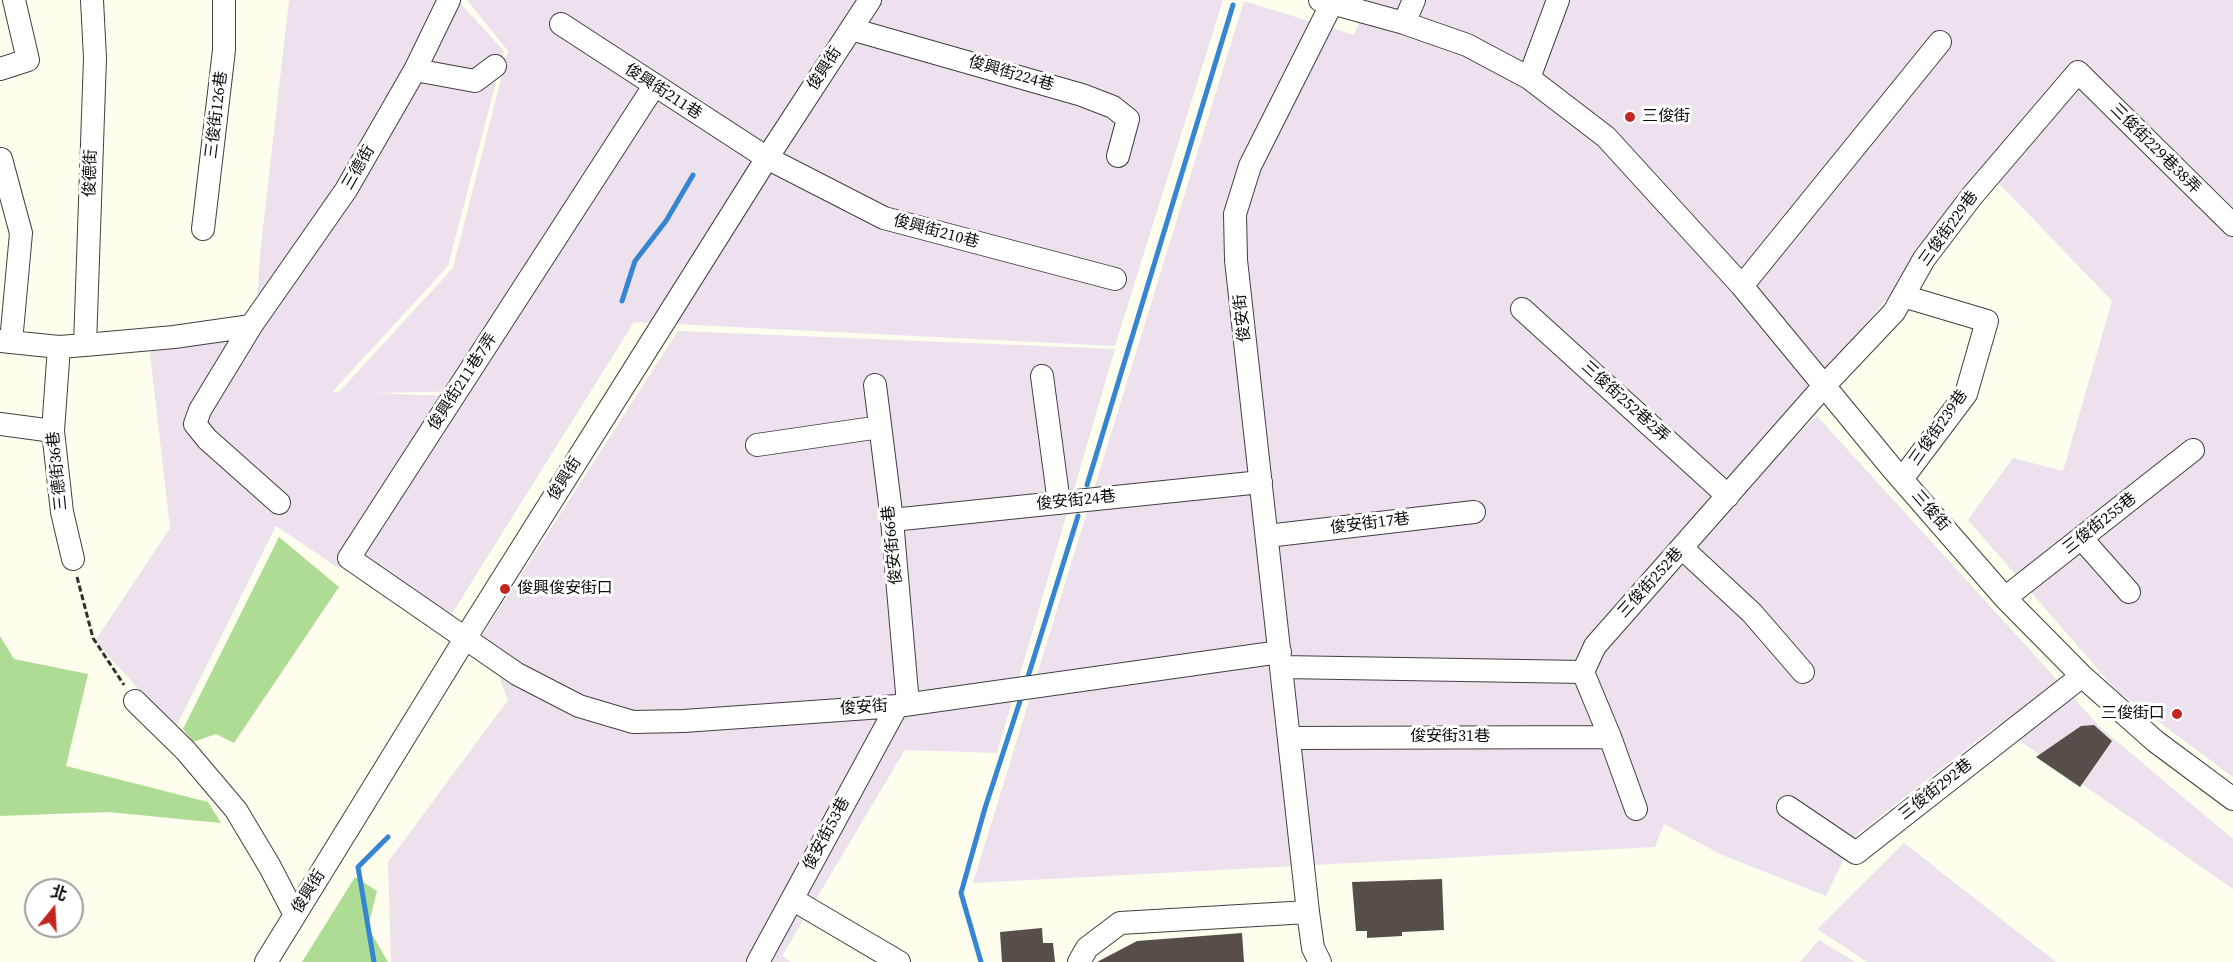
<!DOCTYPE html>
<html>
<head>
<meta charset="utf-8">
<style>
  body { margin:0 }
  #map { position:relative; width:2233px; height:962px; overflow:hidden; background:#fffdee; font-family:"Source Serif 4","Noto Sans TC",serif }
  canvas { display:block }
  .north { position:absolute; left:24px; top:878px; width:60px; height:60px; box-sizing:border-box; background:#fff; border:2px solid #9e9e9e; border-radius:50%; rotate:18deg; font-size:16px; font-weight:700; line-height:24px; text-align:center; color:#0d0d0d }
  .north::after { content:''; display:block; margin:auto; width:21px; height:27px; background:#c22620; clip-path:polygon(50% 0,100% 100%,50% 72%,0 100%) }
</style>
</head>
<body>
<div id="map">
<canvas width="2233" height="962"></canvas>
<div class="north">北</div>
</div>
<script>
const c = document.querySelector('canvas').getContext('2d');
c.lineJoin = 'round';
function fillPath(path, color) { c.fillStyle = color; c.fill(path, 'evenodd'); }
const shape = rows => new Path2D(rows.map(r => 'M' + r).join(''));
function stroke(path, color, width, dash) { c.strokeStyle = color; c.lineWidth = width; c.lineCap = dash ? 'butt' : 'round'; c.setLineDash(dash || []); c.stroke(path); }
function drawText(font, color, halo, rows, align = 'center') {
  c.font = font + ' "Source Serif 4","Noto Sans TC",serif'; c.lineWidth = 6; c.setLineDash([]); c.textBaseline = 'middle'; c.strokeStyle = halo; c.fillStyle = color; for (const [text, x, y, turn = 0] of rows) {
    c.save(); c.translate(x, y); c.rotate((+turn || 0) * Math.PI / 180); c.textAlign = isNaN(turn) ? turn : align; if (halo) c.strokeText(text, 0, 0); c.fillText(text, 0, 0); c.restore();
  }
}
fillPath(shape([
  [289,0,460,0,460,3,504,51,448,266,332,392,339,392,453,268,508,51,467,0,1223,0,1115,346,634,322,448,620,360,555,470,391,374,393,446,396,337,567,276,526,175,729,95,641,170,528,149,344,256,329,260,254],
  [1368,0,2233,0,2233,777,2116,690,1968,520,2013,458,2063,471,2112,301,1991,175,1800,402,1593,637,1817,416,2101,728,2233,839,2233,889,1997,725,1855,836,1826,896,1722,855,1664,824,1655,847,973,883,1244,1,1354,35],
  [678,331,1115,349,997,753,905,750,782,956,791,962,391,962,388,862,508,700,483,634],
  [1904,843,2056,962,1867,962,1817,929],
  [1819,940,1855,962,1800,962]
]), '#ece1ec');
fillPath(shape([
  [279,537,339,587,234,743,216,734,193,742,183,729],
  [0,636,14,659,88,674,66,766,208,802,221,823,108,812,0,816],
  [355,877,377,891,368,927,388,962,302,962]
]), '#afdc94');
stroke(shape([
  [622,301,635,261,666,221,693,175],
  [1087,485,1233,5],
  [1026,683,1078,516],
  [374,962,358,867,388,837],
  [981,962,961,893,985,808,1022,695]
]), '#3586d2', 5);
fillPath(shape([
  [2094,725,2112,741,2080,787,2036,757,2081,726],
  [1442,879,1444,930,1402,932,1402,936,1367,938,1367,931,1356,931,1352,882],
  [1042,928,1043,943,1053,943,1055,962,1002,962,1000,932],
  [1242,933,1244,962,1097,962,1137,941]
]), '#564f49');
const minor = shape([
  [1320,0,1404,23,1467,45,1529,78,1606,137,1742,286,1891,467,2005,598,2082,676,2155,741,2233,799],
  [1404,23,1414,0],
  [561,24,767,158,884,218,1115,279],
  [851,29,1082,95,1113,107,1128,119,1118,156],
  [0,69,28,60,14,0],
  [415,70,475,81,495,66],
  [1529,78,1558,0],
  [654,86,349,558,517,674,579,706,633,722,684,721,897,706,1280,652],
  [1,159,21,233,11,342],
  [203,229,224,50,224,0],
  [1742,286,1940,42],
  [1522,309,1728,496],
  [0,341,59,347,85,345,174,337,251,326],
  [85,345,95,58,92,0],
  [59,347,53,431,62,512,73,559],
  [1042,376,1059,503],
  [875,385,892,520,908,704],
  [0,424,53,431],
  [757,445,880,427],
  [1902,479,1966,394,1987,321,1903,296],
  [279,503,207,439,195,424,200,410,251,326,346,190,415,70,449,0],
  [892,520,1261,482],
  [1267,536,1474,512],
  [2082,539,2129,592],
  [1682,548,1752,613,1803,672],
  [2005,598,2193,450],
  [1282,667,1583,672],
  [135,701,186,751,236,810,270,867,295,915],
  [1290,738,1610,737],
  [1788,807,1856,853,2082,676],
  [1636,809,1610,737,1583,672,1595,646,1823,387,1894,312,1924,259,1972,196,2078,72,2233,225],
  [792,899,899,962],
  [266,962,476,621,767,158,870,0],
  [758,962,897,706],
  [1079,962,1087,948,1120,923,1308,912],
  [1320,962,1313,948,1308,912,1236,260,1235,214,1250,166,1332,3]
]);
stroke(minor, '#404040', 24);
stroke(shape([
  [77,577,93,638,124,685]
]), '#2f2f2f', 3, [6, 3]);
stroke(minor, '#fff', 22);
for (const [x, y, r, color] of [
  [1630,117,6,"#c22620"],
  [505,589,6,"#c22620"],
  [2177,714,6,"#c22620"]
]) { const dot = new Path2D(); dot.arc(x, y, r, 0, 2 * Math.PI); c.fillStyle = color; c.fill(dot); stroke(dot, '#fff', 2); }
drawText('16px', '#0d0d0d', '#fff', [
  ["俊興街",825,69,-57],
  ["俊興街224巷",1011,74,16],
  ["俊興街211巷",663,92,33],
  ["三俊街126巷",217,115,-83],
  ["三俊街229巷38弄",2155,149,45],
  ["三德街",359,168,-60],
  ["俊德街",91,173,-88],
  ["三俊街229巷",1949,229,-54],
  ["俊興街210巷",936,232,15],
  ["俊安街",1243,318,-96],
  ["俊興街211巷7弄",463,382,-57],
  ["三俊街252巷2弄",1625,402,42],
  ["三俊街239巷",1939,428,-55],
  ["三德街36巷",58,471,-96],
  ["俊興街",565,479,-58],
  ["俊安街24巷",1076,501,-6],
  ["三俊街",1930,511,49],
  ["俊安街17巷",1370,524,-7],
  ["三俊街255巷",2100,524,-38],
  ["俊安街66巷",893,545,-96],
  ["三俊街252巷",1651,583,-48],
  ["俊安街",864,708,-4],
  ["俊安街31巷",1450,737],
  ["三俊街292巷",1936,790,-38],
  ["俊安街53巷",827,834,-62],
  ["俊興街",309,892,-58]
]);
drawText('16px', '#0d0d0d', '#fff', [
  ["三俊街",1642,117],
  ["俊興俊安街口",517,589],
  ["三俊街口",2165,714,"right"]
], 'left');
</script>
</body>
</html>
